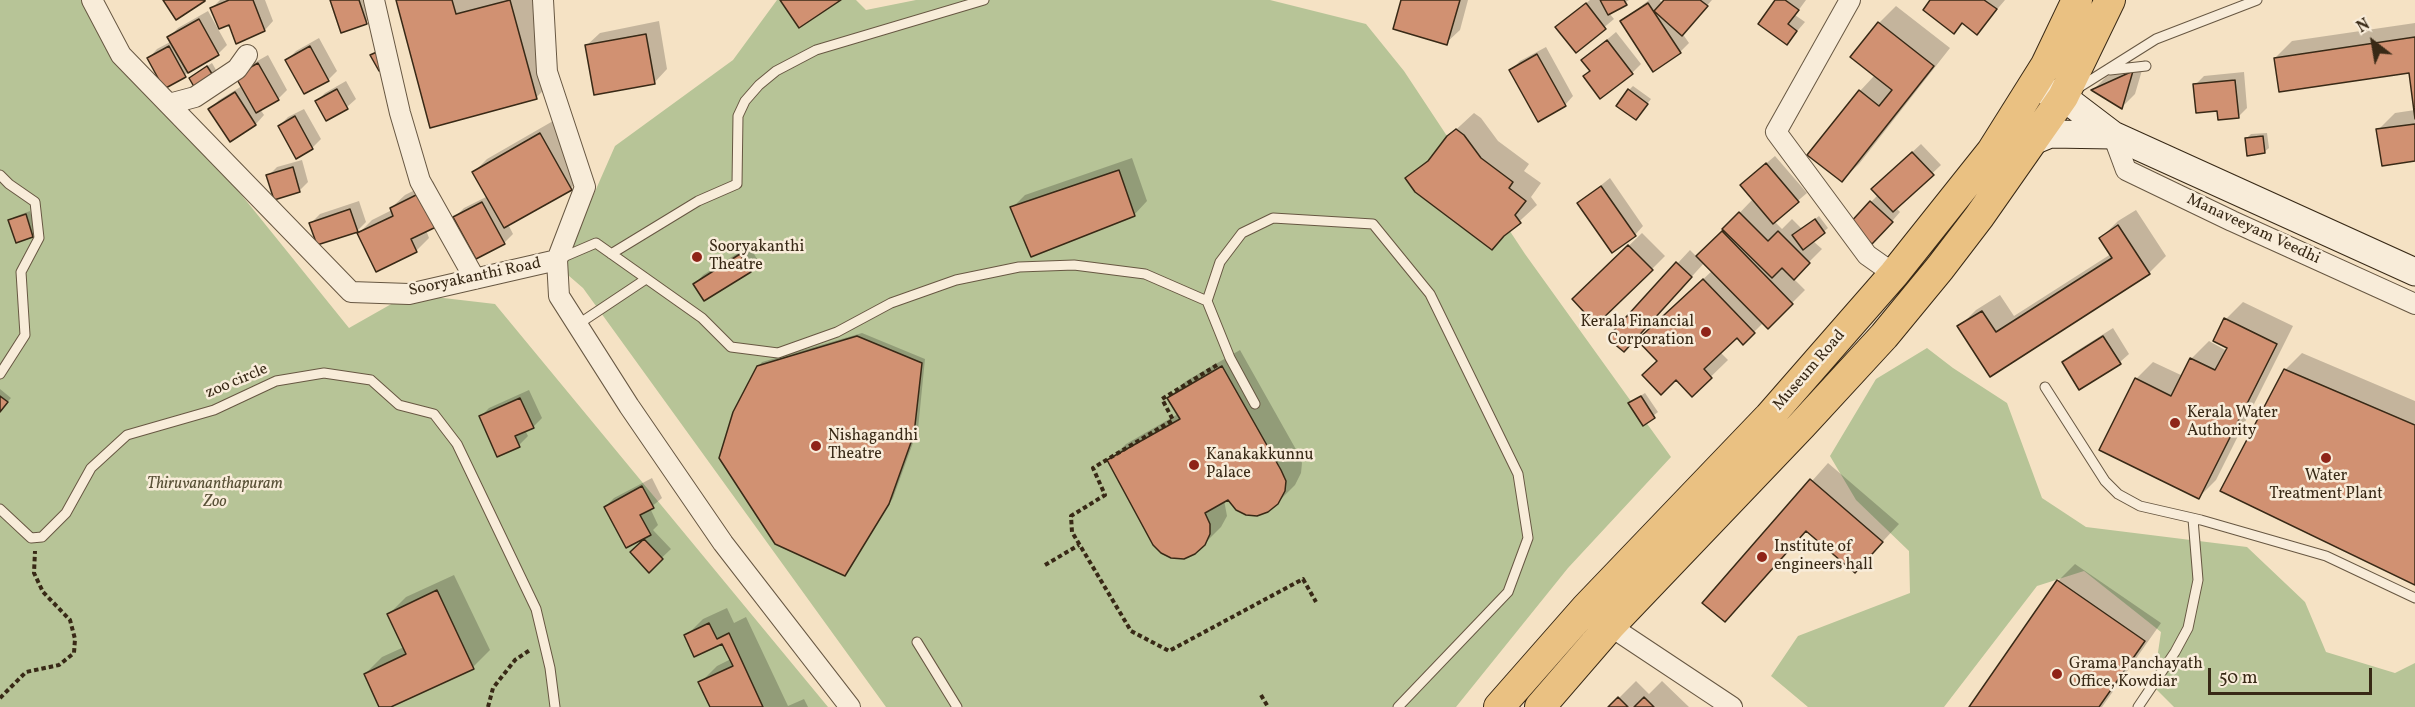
<!DOCTYPE html>
<html>
<head>
<meta charset="utf-8">
<style>
  body { margin:0 }
  #map { position:relative; width:2415px; height:707px; overflow:hidden; background:#f5e2c4; font-family:Vollkorn,serif }
  canvas { display:block }
  .north { position:absolute; left:2343px; top:12px; width:60px; height:60px; -webkit-text-stroke:4px #f8ecd9; paint-order:stroke; rotate:329deg; font-size:16px; font-weight:700; line-height:24px; text-align:center; color:#382916 }
  .north::after { content:''; display:block; margin:auto; width:21px; height:27px; background:#382916; clip-path:polygon(50% 0,100% 100%,50% 72%,0 100%) }
  .scale { position:absolute; left:2208px; top:668px; width:164px; height:27px; box-sizing:border-box; border:3px solid #382916; border-top:0; padding-left:8px; font-size:18px; line-height:21px; white-space:nowrap; color:#382916; -webkit-text-stroke:4px #f8ecd9; paint-order:stroke }
</style>
</head>
<body>
<div id="map">
<canvas width="2415" height="707"></canvas>
<div class="north">N</div>
<div class="scale">50 m</div>
</div>
<script>
const c = document.querySelector('canvas').getContext('2d');
c.lineJoin = 'round';
function fillPath(path, color) { c.fillStyle = color; c.fill(path, 'evenodd'); }
const shape = rows => new Path2D(rows.map(r => 'M' + r).join(''));
function stroke(path, color, width, dash) { c.strokeStyle = color; c.lineWidth = width; c.lineCap = dash ? 'butt' : 'round'; c.setLineDash(dash || []); c.stroke(path); }
function drawText(font, color, halo, rows, align = 'center') {
  c.font = font + ' Vollkorn,serif'; c.lineWidth = 5; c.setLineDash([]); c.textBaseline = 'middle'; c.strokeStyle = halo; c.fillStyle = color; for (const [text, x, y, turn = 0] of rows) {
    c.save(); c.translate(x, y); c.rotate((+turn || 0) * Math.PI / 180); c.textAlign = isNaN(turn) ? turn : align; if (halo) c.strokeText(text, 0, 0); c.fillText(text, 0, 0); c.restore();
  }
}
fillPath(shape([
  [0,0,84,0,349,328,409,294,495,304,828,707,0,707],
  [777,0,856,0,866,10,916,0,1270,0,1366,24,1404,71,1525,254,1671,457,1568,568,1456,707,886,707,583,288,561,269,615,146,733,60],
  [1927,348,1953,368,2007,403,2042,498,2086,527,2247,547,2305,602,2326,652,2395,673,2415,663,2415,707,2174,707,2153,686,2161,632,2084,571,2037,586,1944,707,1808,707,1771,676,1798,636,1910,593,1909,551,1856,500,1830,456,1876,379]
]), '#b7c497');
fillPath(shape([
  [220,0,265,0,273,21,265,30,230,23,212,8],
  [331,0,370,0,375,14,366,22],
  [398,0,532,0,553,80,536,98],
  [1403,0,1468,0,1460,30,1446,43],
  [1590,0,1599,0,1602,4,1602,0,1629,0,1609,13,1614,19,1576,51,1557,27],
  [1649,0,1660,0,1662,4,1666,0,1712,0,1682,33,1689,43,1680,52,1622,21],
  [1777,0,1806,0,1795,15,1805,22,1787,43],
  [1932,0,2005,0,1977,33,1963,23,1954,32],
  [1896,6,1950,48,1859,164,1842,180,1860,91,1875,75,1879,23],
  [208,11,227,45,218,54,165,87,149,58,157,49,172,41,169,37,178,28],
  [659,21,667,69,654,83,586,46,600,33],
  [2415,23,2415,108,2410,72,2275,58,2292,41],
  [1616,32,1641,64,1632,73,1591,70,1583,60],
  [319,38,337,71,328,80,287,60,296,51],
  [1546,47,1573,96,1565,105,1511,70,1520,61],
  [268,55,287,90,278,99,260,109,264,115,256,124,230,140,210,109,219,100,242,86,245,68],
  [2145,60,2135,94,2122,107,2093,90,2106,77],
  [212,63,219,75,195,74],
  [2244,72,2247,108,2239,116,2218,109,2195,85,2204,76],
  [346,81,356,99,347,107,317,101,325,93],
  [1633,86,1651,99,1636,118,1629,90],
  [304,109,321,139,312,148,279,126,288,117],
  [2415,110,2415,160,2378,130,2395,113],
  [1474,113,1481,118,1498,141,1529,164,1524,171,1541,183,1531,197,1537,205,1510,230,1407,178,1437,152,1448,137],
  [553,121,584,175,571,188,508,224,513,234,504,243,455,217,464,208,488,196,474,172,487,159],
  [2267,133,2269,148,2264,152,2247,138,2251,134],
  [1921,144,1941,165,1896,208,1900,212,1881,234,1871,202,1879,194,1882,180],
  [1775,156,1807,193,1774,221,1782,229,1792,219,1802,229,1819,216,1828,228,1813,241,1822,249,1793,278,1805,290,1768,327,1764,322,1743,343,1737,336,1720,352,1728,360,1692,395,1659,361,1656,323,1713,270,1705,262,1637,337,1677,264,1690,250,1697,257,1753,199,1750,177],
  [1132,158,1147,201,1134,215,1012,208,1025,195],
  [302,160,308,182,299,191,268,176,277,167],
  [1610,178,1643,226,1635,235,1579,203],
  [433,181,448,212,426,230,429,238,416,251,359,233,372,220,392,210,391,208,405,195],
  [359,201,366,222,357,231,311,223,320,214],
  [2136,210,2166,256,2149,273,1990,375,1959,327,1976,310,2000,295,2014,316,2111,254,2101,238,2118,221],
  [30,211,36,231,32,235,10,221,14,217],
  [1642,233,1665,256,1652,269,1587,286],
  [749,246,759,262,750,270,704,299,695,284,703,275],
  [2243,302,2293,326,2216,480,2199,497,2101,449,2136,379,2153,362,2183,376,2192,358,2209,341,2227,351,2229,347,2226,319],
  [2113,328,2129,354,2120,362,2064,363,2072,354],
  [862,333,925,359,918,429,893,498,845,574,758,367,762,362],
  [1240,350,1298,453,1302,463,1301,473,1295,485,1277,503,1228,498,1224,500,1227,516,1221,527,1204,544,1109,461,1126,444,1178,414,1169,398,1186,381],
  [2302,353,2415,401,2415,583,2285,370],
  [0,389,11,398,0,410],
  [529,390,542,418,533,427,525,430,528,436,519,445,498,455,480,417,489,408],
  [1645,393,1658,412,1644,423,1634,400],
  [1828,463,1899,524,1855,571,1807,530,1725,620,1704,603],
  [652,478,662,498,650,508,658,525,653,530,671,549,649,570,632,552,650,534,605,507,614,498],
  [2075,564,2161,623,2102,707,1970,707,2058,581],
  [454,575,490,650,473,667,388,707,381,707,365,674,382,657,404,647,389,614,406,597],
  [727,608,734,623,746,617,788,706,804,699,808,707,712,707,700,683,717,666,731,659,723,642,686,636,703,619],
  [1636,681,1649,694,1662,681,1689,707,1610,707]
]), '#0003');
const building = shape([
  [163,0,205,0,205,1,176,20,163,0],
  [229,0,253,0,265,31,236,44,229,25,219,29,210,8,229,0],
  [330,0,359,0,367,24,341,33,330,0],
  [396,0,452,0,456,14,510,0,537,99,430,128,396,0],
  [780,0,841,0,799,28,780,0],
  [1401,0,1460,0,1447,45,1393,29,1401,0],
  [1600,0,1624,0,1627,5,1608,15,1600,0],
  [1664,0,1700,0,1708,6,1682,36,1654,11,1664,0],
  [1775,0,1785,0,1799,10,1788,24,1797,31,1787,45,1758,24,1775,0],
  [1930,0,1984,0,1997,9,1977,35,1962,23,1954,34,1923,10,1930,0],
  [1586,3,1606,29,1576,53,1555,27,1586,3],
  [1648,3,1681,53,1653,72,1620,21,1648,3],
  [199,19,219,55,188,73,167,37,199,19],
  [1878,22,1934,66,1842,182,1807,155,1859,90,1879,106,1892,90,1850,57,1878,22],
  [646,34,655,84,594,95,585,45,646,34],
  [2415,37,2415,119,2409,73,2279,92,2274,58,2415,37],
  [1607,40,1633,74,1600,99,1583,76,1590,71,1581,60,1607,40],
  [169,46,186,77,164,89,147,58,169,46],
  [310,46,329,81,304,94,285,60,310,46],
  [379,51,388,67,379,71,370,55,379,51],
  [1537,54,1566,106,1538,122,1509,70,1537,54],
  [258,63,279,100,256,113,235,76,258,63],
  [207,66,216,80,197,92,189,78,207,66],
  [2133,71,2122,109,2091,90,2133,71],
  [2235,80,2239,118,2218,120,2217,111,2196,113,2193,84,2235,80],
  [337,89,348,109,326,121,315,101,337,89],
  [1628,89,1648,104,1636,120,1616,106,1628,89],
  [235,92,256,125,230,142,208,109,235,92],
  [295,116,313,149,296,159,278,126,295,116],
  [2415,124,2415,161,2382,166,2376,129,2415,124],
  [1456,129,1464,135,1481,158,1513,182,1509,188,1526,201,1515,215,1521,223,1504,236,1492,250,1415,192,1405,178,1428,161,1447,136,1456,129],
  [540,133,572,190,504,228,472,172,540,133],
  [2263,136,2265,153,2247,156,2245,138,2263,136],
  [1912,152,1934,175,1893,212,1871,189,1912,152],
  [1766,163,1799,202,1773,224,1740,185,1766,163],
  [293,167,300,192,274,200,266,175,293,167],
  [1119,170,1135,216,1031,257,1010,207,1119,170],
  [1601,186,1636,236,1612,253,1577,203,1601,186],
  [420,193,436,227,411,239,417,252,376,272,357,233,393,216,390,208,420,193],
  [1870,201,1893,222,1872,244,1849,224,1870,201],
  [482,202,505,244,476,259,453,217,482,202],
  [350,209,358,232,317,245,309,223,350,209],
  [1739,212,1768,241,1778,231,1810,263,1794,280,1782,268,1772,278,1722,229,1739,212],
  [26,214,33,237,16,243,8,220,26,214],
  [1815,219,1825,233,1803,250,1792,235,1815,219],
  [2118,225,2150,274,1990,377,1957,326,1982,311,1996,332,2112,258,2099,238,2118,225],
  [1722,231,1793,304,1768,329,1696,256,1722,231],
  [1628,245,1653,270,1596,325,1572,299,1628,245],
  [740,254,751,272,704,301,693,284,740,254],
  [1676,262,1692,277,1624,352,1607,338,1676,262],
  [1703,279,1755,333,1743,345,1737,338,1704,369,1712,378,1692,397,1676,380,1661,395,1642,375,1657,361,1637,340,1703,279],
  [2224,318,2277,344,2199,499,2099,450,2135,378,2171,396,2190,358,2215,370,2227,348,2213,341,2224,318],
  [857,336,922,363,914,434,889,504,845,576,775,544,719,458,733,412,757,366,857,336],
  [2103,336,2121,364,2079,390,2062,362,2103,336],
  [1222,366,1281,470,1286,481,1285,491,1278,504,1268,512,1257,516,1246,515,1236,510,1228,500,1205,513,1210,524,1210,534,1205,545,1195,554,1184,559,1171,558,1161,553,1153,545,1107,460,1180,419,1167,398,1222,366],
  [2284,369,2415,425,2415,585,2220,491,2284,369],
  [0,396,8,402,0,412,0,396],
  [1641,396,1655,418,1643,426,1628,403,1641,396],
  [520,398,534,428,515,436,520,447,497,457,479,416,520,398],
  [1810,479,1883,542,1855,573,1806,531,1725,622,1702,603,1810,479],
  [642,486,654,508,640,515,651,535,626,548,604,507,642,486],
  [644,539,663,559,649,573,630,552,644,539],
  [2057,580,2145,641,2099,707,1969,707,2057,580],
  [437,590,474,669,391,707,379,707,364,674,406,654,387,614,437,590],
  [709,623,717,639,729,633,763,707,710,707,698,682,733,666,722,644,694,657,684,635,709,623],
  [1618,697,1628,707,1608,707,1618,697],
  [1644,697,1654,707,1634,707,1644,697]
]);
fillPath(building, '#d19172');
stroke(building, '#382916', 1.5);
const lane = shape([
  [2110,70,2146,66],
  [2078,88,2156,39,2257,0],
  [0,175,9,184,35,202,39,238,21,272,25,335,0,374],
  [611,254,698,201,737,184,738,116,745,101,759,85,776,71,816,50,984,0],
  [561,258,596,243,702,318,731,347,778,353,837,332,891,303,956,280,1019,267,1074,265,1145,274,1207,301],
  [577,325,646,279],
  [2045,387,2105,481,2118,494,2140,506,2201,520,2326,556,2415,598],
  [1255,404,1230,358,1207,301,1220,262,1242,233,1273,218,1373,224,1430,294,1518,474,1528,538,1508,592,1398,707],
  [0,509,31,538,42,537,66,513,91,468,127,435,214,410,276,381,324,373,371,380,399,405,434,414,457,444,536,609,550,668,555,707],
  [917,642,957,707],
  [2138,707,2175,652,2188,628,2198,580,2193,519]
]);
const street = shape([
  [92,0,121,55,351,292,409,294,557,260,559,296,629,406,723,543,850,707],
  [374,0,400,113,420,181,475,279],
  [543,0,547,72,585,187,557,260],
  [1850,0,1776,132,1867,255,1894,274],
  [169,104,195,97,237,69,247,55],
  [2113,135,2126,170,2232,221,2415,304],
  [1610,626,1732,707]
]);
const secondary = shape([
  [2032,86,2063,97,2113,135,2415,272],
  [2033,141,2050,134,2113,135]
]);
const primary = shape([
  [1499,707,1586,608,1769,417,1894,274,1992,151,2046,65,2077,0],
  [1540,707,1610,626,1802,425,1884,336,1940,268,1979,217,2063,97,2110,0]
]);
stroke(lane, '#675742', 11);
stroke(street, '#675742', 22);
stroke(secondary, '#382916', 29);
stroke(primary, '#382916', 32);
stroke(shape([
  [1217,365,1162,399,1173,420,1093,468,1105,495,1071,516,1072,532,1131,631,1169,651,1303,579,1316,602],
  [1045,565,1079,545],
  [1261,695,1268,707],
  [0,698,26,672,59,665,74,653,75,639,70,620,43,592,34,573,35,551],
  [488,707,493,688,515,660,530,650]
]), '#382916', 4, [4.5, 3]);
stroke(lane, '#f8ecd9', 9);
stroke(street, '#f8ecd9', 20);
stroke(secondary, '#f8ecd9', 27);
stroke(primary, '#eac182', 30);
for (const [x, y, r, color] of [
  [697,257,6,"#8f2418"],
  [1706,332,6,"#8f2418"],
  [2175,423,6,"#8f2418"],
  [816,446,6,"#8f2418"],
  [2326,458,6,"#8f2418"],
  [1194,465,6,"#8f2418"],
  [1762,557,6,"#8f2418"],
  [2057,674,6,"#8f2418"]
]) { const dot = new Path2D(); dot.arc(x, y, r, 0, 2 * Math.PI); c.fillStyle = color; c.fill(dot); stroke(dot, '#f8ecd9', 2); }
drawText('16px', '#382916', '#f8ecd9', [
  ["Manaveeyam Veedhi",2253,230,25],
  ["Sooryakanthi Road",475,278,-12],
  ["Museum Road",1810,371,-49],
  ["zoo circle",237,382,-23]
]);
drawText('16px', '#382916', '#f8ecd9', [
  ["Sooryakanthi",709,248],
  ["Theatre",709,266],
  ["Kerala Financial",1694,323,"right"],
  ["Corporation",1694,341,"right"],
  ["Kerala Water",2187,414],
  ["Authority",2187,432],
  ["Nishagandhi",828,437],
  ["Theatre",828,455],
  ["Kanakakkunnu",1206,456],
  ["Palace",1206,474],
  ["Water",2326,477,"center"],
  ["Treatment Plant",2326,495,"center"],
  ["Institute of",1774,548],
  ["engineers hall",1774,566],
  ["Grama Panchayath",2069,665],
  ["Office, Kowdiar",2069,683]
], 'left');
drawText('italic 16px', '#585036', '#f8ecd9', [
  ["Thiruvananthapuram",215,485],
  ["Zoo",215,503]
]);
</script>
</body>
</html>
